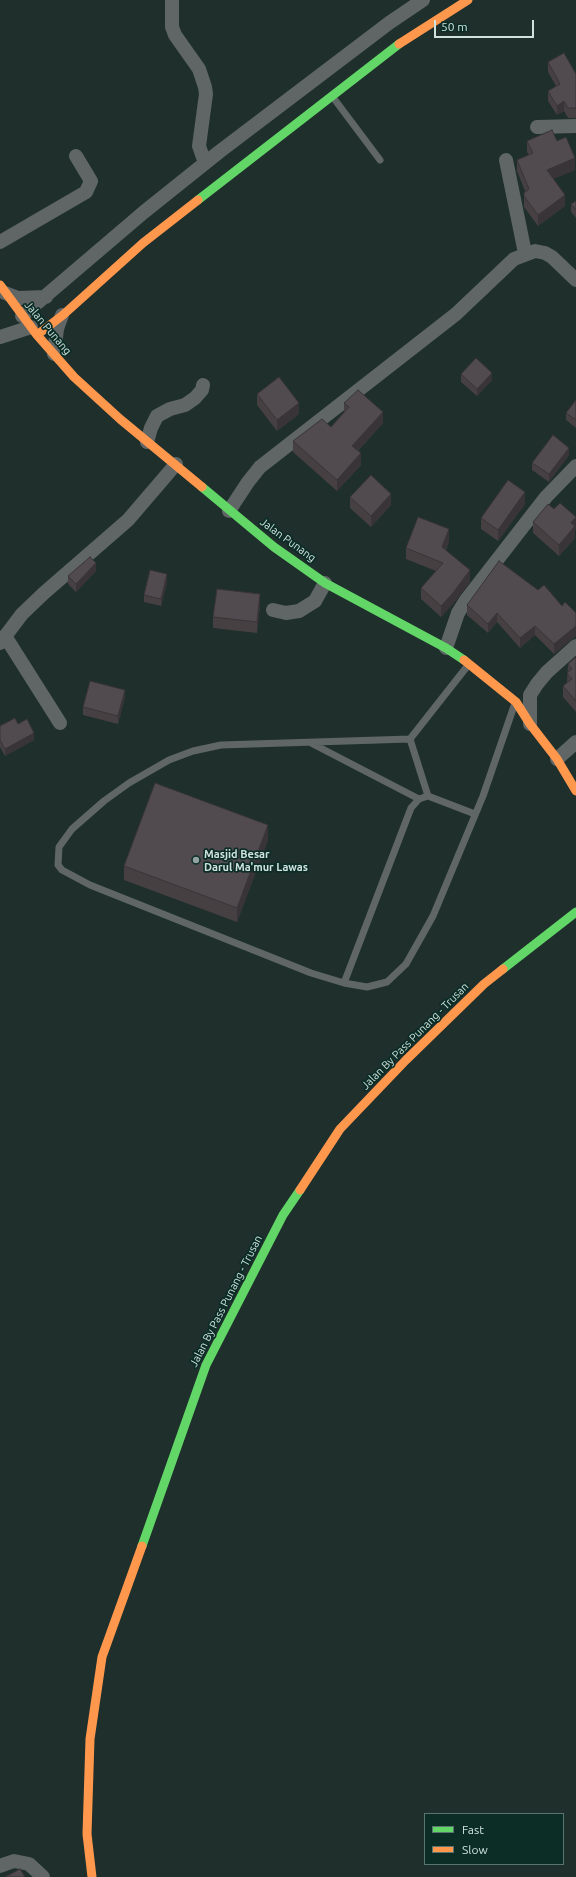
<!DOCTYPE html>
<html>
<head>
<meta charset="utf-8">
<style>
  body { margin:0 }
  #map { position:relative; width:576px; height:1877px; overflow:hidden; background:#1e2f2c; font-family:Ubuntu,sans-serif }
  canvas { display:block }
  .legend { position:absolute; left:424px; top:1813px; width:140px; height:52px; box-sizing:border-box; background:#0b2d26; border:1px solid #5a756f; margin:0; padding:5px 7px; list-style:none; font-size:12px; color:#d0e2dd }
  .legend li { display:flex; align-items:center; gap:8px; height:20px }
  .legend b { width:20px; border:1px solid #5a756f }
  .scale { position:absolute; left:434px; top:20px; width:100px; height:18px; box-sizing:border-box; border:2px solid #d0e2dd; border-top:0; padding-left:5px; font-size:12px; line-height:14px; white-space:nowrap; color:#d0e2dd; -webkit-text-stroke:3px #0b2d26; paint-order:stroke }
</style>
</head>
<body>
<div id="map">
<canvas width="576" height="1877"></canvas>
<ul class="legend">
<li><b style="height:5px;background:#63d668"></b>Fast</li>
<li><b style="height:5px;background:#ff974d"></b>Slow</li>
</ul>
<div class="scale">50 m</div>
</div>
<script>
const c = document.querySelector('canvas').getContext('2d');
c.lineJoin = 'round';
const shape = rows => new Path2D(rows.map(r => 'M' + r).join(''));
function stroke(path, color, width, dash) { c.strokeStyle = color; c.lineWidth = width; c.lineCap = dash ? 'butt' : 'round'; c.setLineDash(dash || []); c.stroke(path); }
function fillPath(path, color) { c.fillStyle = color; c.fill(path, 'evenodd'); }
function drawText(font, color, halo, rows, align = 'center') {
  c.font = font + ' Ubuntu,sans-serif'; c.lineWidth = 3.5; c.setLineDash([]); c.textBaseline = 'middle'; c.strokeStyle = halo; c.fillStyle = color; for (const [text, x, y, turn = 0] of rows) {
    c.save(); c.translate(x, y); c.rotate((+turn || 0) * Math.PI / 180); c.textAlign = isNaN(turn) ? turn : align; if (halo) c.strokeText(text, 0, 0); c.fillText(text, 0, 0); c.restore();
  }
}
stroke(shape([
  [332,96,380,160],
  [469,664,410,739,221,745,193,751,169,760,129,783,104,801,72,829,59,847,58,865,62,870,90,885,311,973,344,983,367,987,387,982,406,964,433,916,483,796,514,706],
  [410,739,428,796],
  [311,743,419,799],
  [344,983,411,808,419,799,428,796,475,814]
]), '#5f6665', 7);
stroke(shape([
  [172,0,172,27,175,35,199,69,205,87,206,94,199,146,205,163],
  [537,127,576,126],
  [506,160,525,253],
  [0,242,86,192,91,181,76,156],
  [5,293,18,298,46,297],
  [22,316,144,212,219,152,389,23,423,0],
  [0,337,31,327],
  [54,354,57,329,62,315],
  [147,442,151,428,157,416,170,409,185,405,195,398,202,390,203,385],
  [229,511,248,482,260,467,456,314,514,259,535,251,545,253,552,257,576,280],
  [273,610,286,613,299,611,315,601,325,583],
  [5,636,60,723],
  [0,643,22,614,44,593,128,520,176,464],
  [446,648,458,613,466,600,546,497,576,466],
  [530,724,530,695,537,684,547,672,576,646],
  [557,759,576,742],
  [0,1866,14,1861,29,1864,43,1877]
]), '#5f6665', 14);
stroke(shape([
  [198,200,399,44],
  [202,487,274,547,325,583,446,648,464,660],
  [503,969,576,912],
  [142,1546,206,1365,283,1215,300,1190]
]), '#63d668', 9);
stroke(shape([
  [399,44,468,0],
  [0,285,37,335,74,377,120,419,202,487],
  [37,335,63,315,143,243,198,200],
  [464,660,516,702,530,724,557,759,576,791],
  [300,1190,340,1129,406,1060,484,984,503,969],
  [92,1877,87,1834,90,1739,102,1657,142,1546]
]), '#ff974d', 9);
fillPath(shape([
  [548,62,576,74,576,118,568,118,564,111,557,115,548,101,548,91,556,86,548,72],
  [527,141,557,141,575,170,553,179,565,206,538,226,524,207,524,193,525,191,517,171,517,160,529,155,527,152],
  [576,201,576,218,571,212,571,204],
  [461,374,492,380,477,396,461,382],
  [257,394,299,414,277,431,257,405],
  [576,400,576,428,566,420,566,413],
  [344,403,383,423,358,451,361,465,337,491,293,452,293,441,331,427,344,412],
  [569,455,549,482,532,470,532,463],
  [350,497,391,505,371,527,350,508],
  [525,504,498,541,481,529,481,518],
  [533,522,576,528,575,530,575,538,559,556,533,533],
  [449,541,446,550,470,582,453,604,441,617,421,599,421,588,436,571,406,559,406,548],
  [96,571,76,592,68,584,68,576],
  [167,582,161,606,144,602,144,595],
  [538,590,562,606,576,613,576,636,554,654,535,635,520,648,497,622,488,633,467,615,467,605],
  [260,606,257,633,213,628,213,617],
  [576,657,576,712,563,697,563,686,567,682,568,664],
  [125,697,118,724,83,715,83,707],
  [18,724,34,740,5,756,0,747,0,726],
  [268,840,237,922,124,880,124,866]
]), '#464043');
fillPath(shape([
  [564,101,564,111,557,115,557,106],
  [575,158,575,170,547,181,547,170],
  [565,195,565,206,538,226,538,215],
  [492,373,492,380,477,396,477,389],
  [299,403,299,414,277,431,277,420],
  [383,412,383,423,352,457,352,446],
  [569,448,569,455,549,482,549,474],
  [361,453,361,465,337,491,337,480],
  [525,492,525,504,498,541,498,530],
  [391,494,391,505,371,527,371,516],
  [576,517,576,528,575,530,575,538,559,556,559,545,571,523],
  [449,529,449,541,442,558,442,547],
  [96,563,96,571,76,592,76,584],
  [470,570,470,582,453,604,441,617,441,606],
  [167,574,167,582,161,606,161,599],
  [260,594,260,606,257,633,257,622],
  [497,613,497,622,488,633,488,624],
  [535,626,535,635,520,648,520,638],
  [576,626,576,636,554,654,554,644],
  [125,690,125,697,118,724,118,716],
  [34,733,34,740,5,756,5,749],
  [268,825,268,840,237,922,237,908]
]), '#393437');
const building = shape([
  [564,53,576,74,576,108,568,108,564,101,557,106,548,91,560,84,548,62,564,53],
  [552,130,557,141,566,137,575,158,547,170,565,195,538,215,524,196,524,193,529,189,517,160,533,153,527,141,552,130],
  [576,201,576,210,571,204,576,201],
  [476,358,492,373,477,389,461,374,476,358],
  [279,377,299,403,277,420,257,394,279,377],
  [358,390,383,412,352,446,361,453,337,480,293,441,322,419,331,427,349,407,344,403,358,390],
  [576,400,576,420,566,413,576,400],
  [553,435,569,448,549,474,532,463,553,435],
  [371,475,391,494,371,516,350,497,371,475],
  [508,480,525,492,498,530,481,518,508,480],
  [560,503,576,517,571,523,575,526,559,545,533,522,548,504,554,509,560,503],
  [418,517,449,529,442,547,470,570,453,593,441,606,421,588,443,563,406,548,418,517],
  [90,557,96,563,76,584,68,576,90,557],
  [499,561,538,590,544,585,562,606,565,602,576,613,576,626,554,644,535,626,520,638,497,613,488,624,467,605,499,561],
  [150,570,167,574,161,599,144,595,150,570],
  [217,589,260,594,257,622,213,617,217,589],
  [576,657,576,701,563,686,572,679,567,673,572,669,568,664,576,657],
  [90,681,125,690,118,716,83,707,90,681],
  [15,718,18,724,27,719,34,733,5,749,0,740,0,726,15,718],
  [155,783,268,825,237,908,124,866,155,783],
  [20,1869,25,1877,5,1877,20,1869]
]);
fillPath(building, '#514a4e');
stroke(building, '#393437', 1);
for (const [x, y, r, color] of [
  [196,860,4,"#92a39f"]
]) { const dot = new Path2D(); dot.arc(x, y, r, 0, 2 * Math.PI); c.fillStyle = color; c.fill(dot); stroke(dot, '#0b2d26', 1.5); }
drawText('11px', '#d0e2dd', '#0b2d26', [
  ["Jalan Punang",48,328,50],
  ["Jalan Punang",288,540,36],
  ["Jalan By Pass Punang - Trusan",415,1036,-45],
  ["Jalan By Pass Punang - Trusan",226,1301,-63]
]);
drawText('bold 11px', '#d0e2dd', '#0b2d26', [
  ["Masjid Besar",204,854],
  ["Darul Ma'mur Lawas",204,867]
], 'left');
</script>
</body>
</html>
